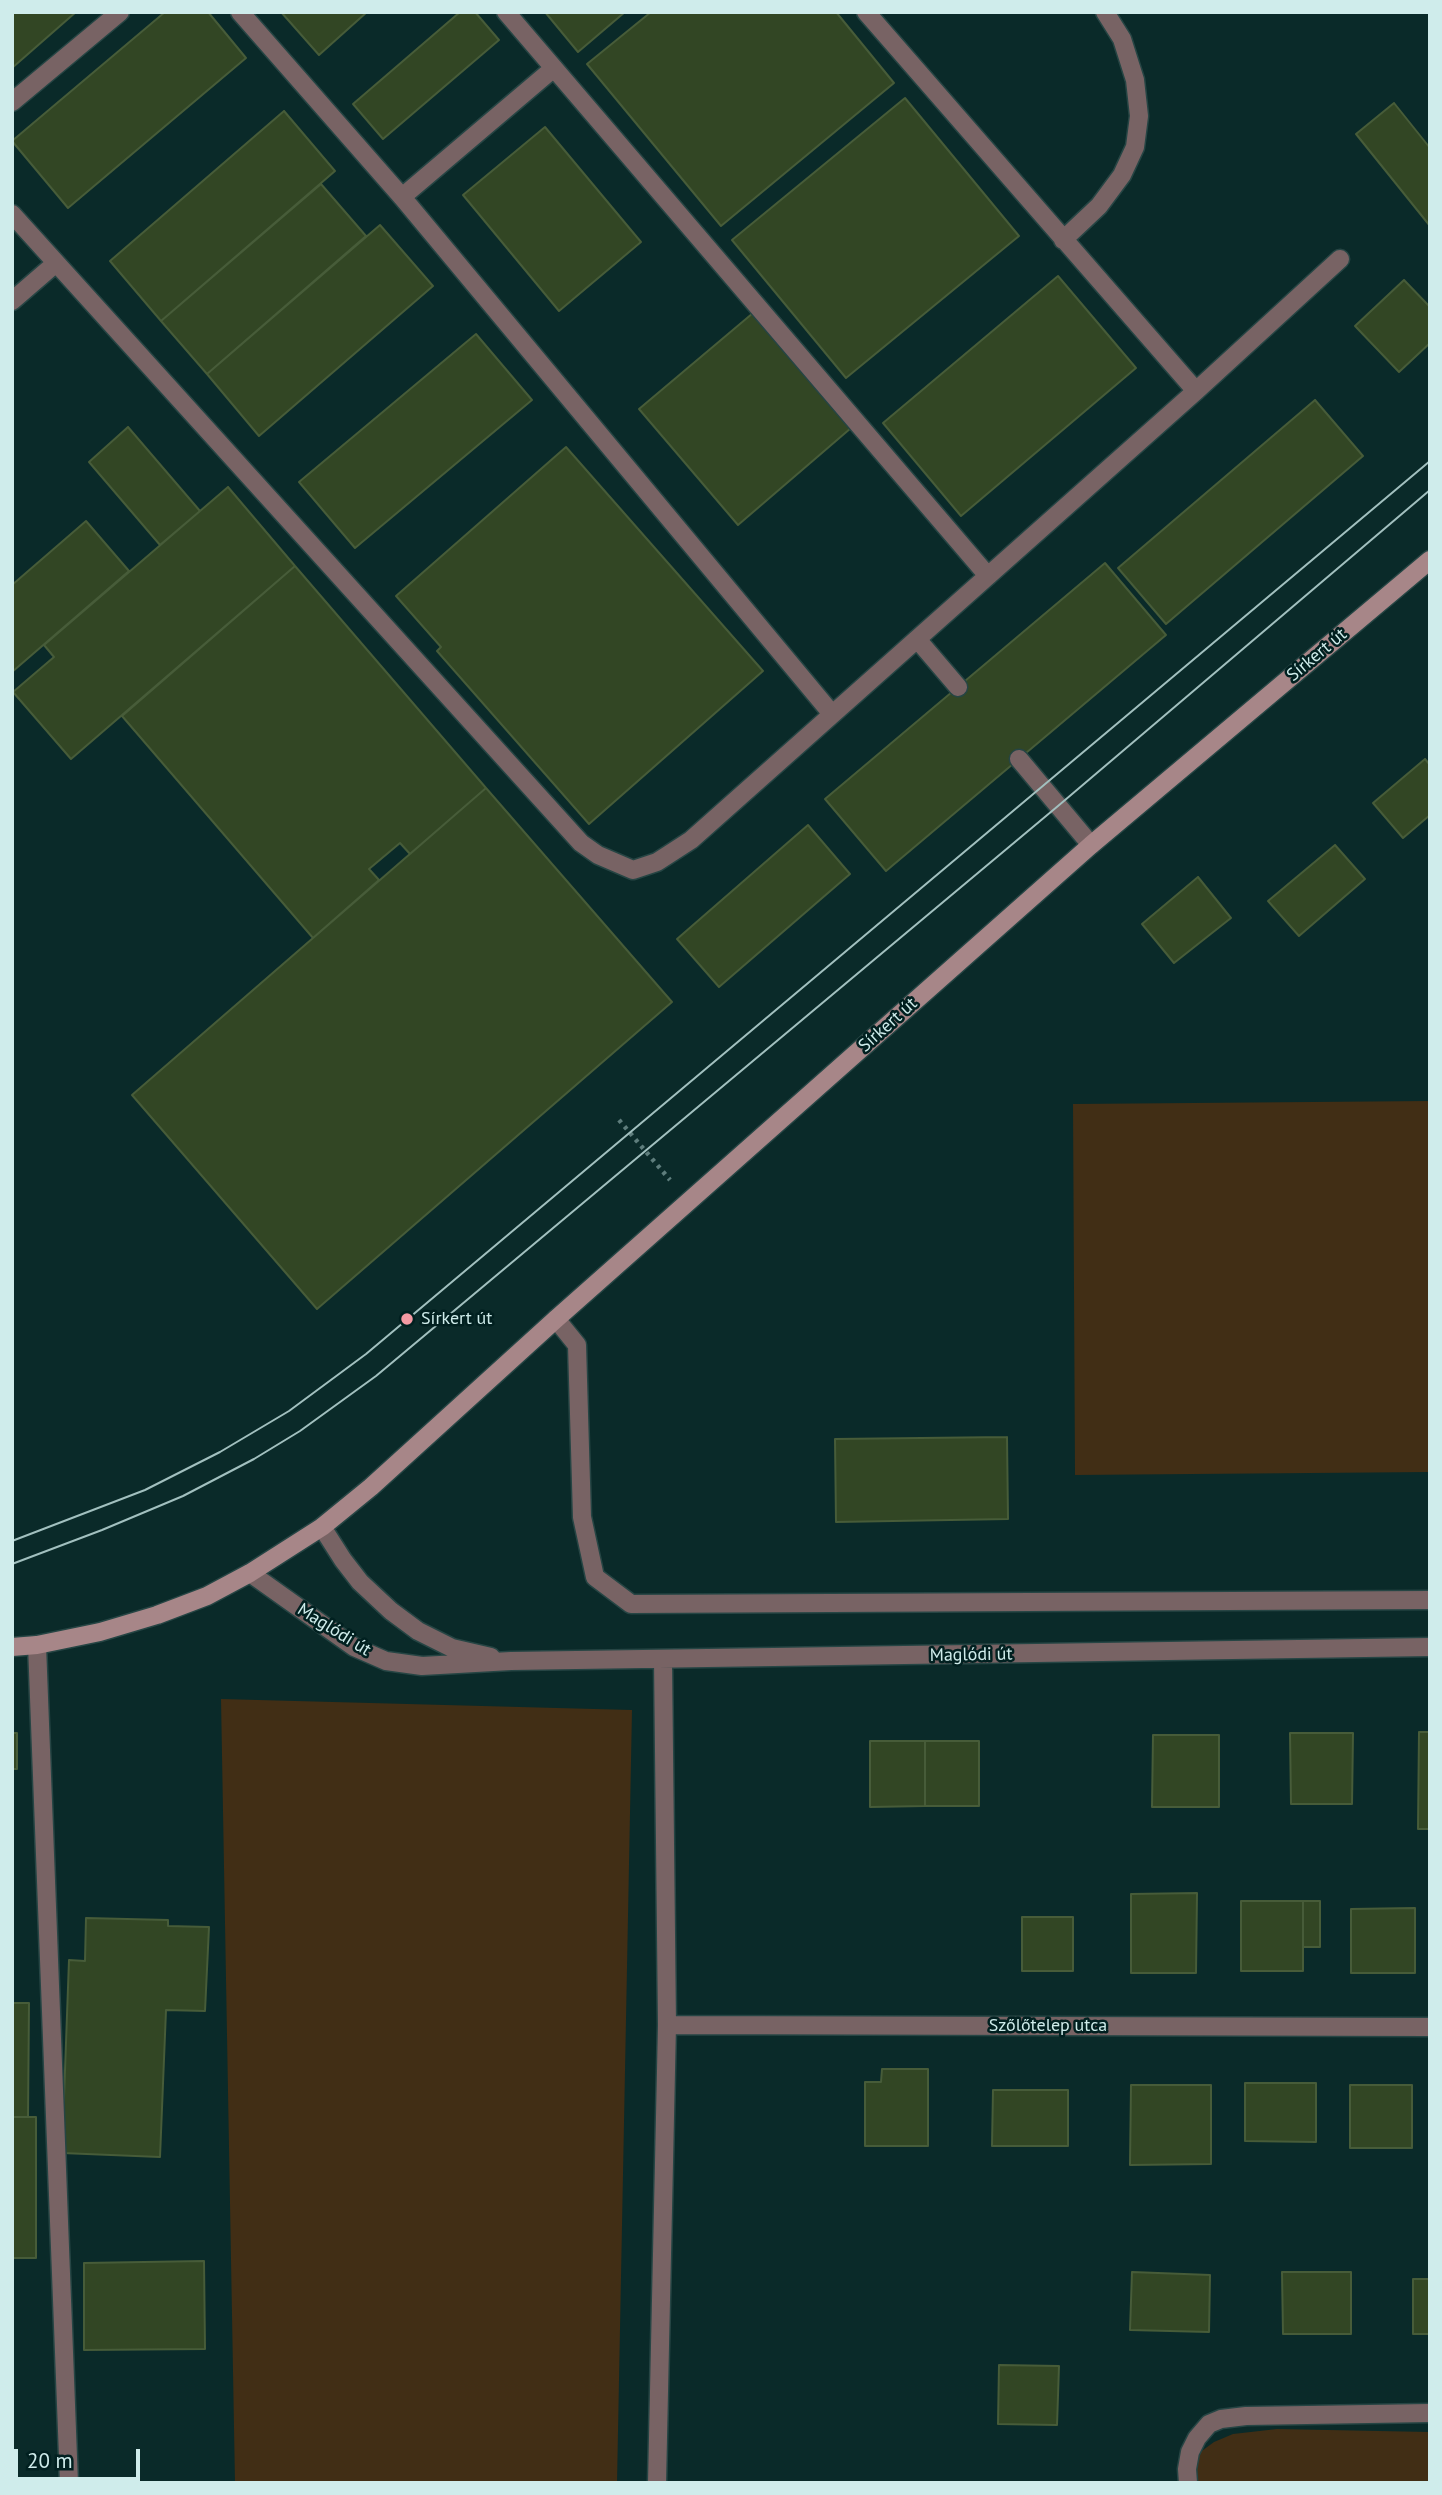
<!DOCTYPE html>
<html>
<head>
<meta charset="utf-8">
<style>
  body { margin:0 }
  #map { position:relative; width:1442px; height:2495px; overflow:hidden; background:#0a2a29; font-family:"PT Sans",sans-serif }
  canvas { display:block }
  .frame { position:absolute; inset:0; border:14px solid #cfeceb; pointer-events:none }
  .scale { position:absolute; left:14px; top:2449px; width:126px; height:32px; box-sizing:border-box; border:4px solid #cfeceb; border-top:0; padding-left:9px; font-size:21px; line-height:24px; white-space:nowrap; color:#cfeceb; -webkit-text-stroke:5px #012020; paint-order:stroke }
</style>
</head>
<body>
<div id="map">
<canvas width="1442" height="2495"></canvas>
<div class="frame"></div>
<div class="scale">20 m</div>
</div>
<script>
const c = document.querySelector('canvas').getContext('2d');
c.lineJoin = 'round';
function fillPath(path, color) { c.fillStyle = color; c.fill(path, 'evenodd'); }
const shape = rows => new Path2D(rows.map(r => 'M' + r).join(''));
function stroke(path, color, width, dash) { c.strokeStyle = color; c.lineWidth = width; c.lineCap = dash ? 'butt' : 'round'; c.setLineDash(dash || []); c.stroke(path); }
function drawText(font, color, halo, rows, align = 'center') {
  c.font = font + ' "PT Sans",sans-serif'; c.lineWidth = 5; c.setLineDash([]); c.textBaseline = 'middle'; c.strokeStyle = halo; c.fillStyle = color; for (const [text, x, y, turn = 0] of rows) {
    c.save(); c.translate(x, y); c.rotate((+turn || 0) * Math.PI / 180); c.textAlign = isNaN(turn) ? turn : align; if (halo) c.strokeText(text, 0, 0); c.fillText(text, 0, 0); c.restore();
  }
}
fillPath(shape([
  [1430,1101,1430,1472,1075,1475,1073,1104],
  [221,1699,632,1710,617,2483,235,2483],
  [1277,2429,1430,2432,1430,2483,1194,2483,1194,2469,1199,2453,1214,2442,1233,2434]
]), '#412e15');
const building = shape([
  [12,12,76,12,12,68,12,12],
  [165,12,208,12,246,58,68,208,12,141,165,12],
  [281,12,367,12,319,55,281,12],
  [460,12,475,12,499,40,383,139,353,104,460,12],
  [545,12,625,12,578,52,545,12],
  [651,12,836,12,894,83,721,226,587,64,651,12],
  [905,98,1019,236,846,378,732,240,905,98],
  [1394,103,1430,148,1430,226,1356,134,1394,103],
  [284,111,335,171,161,321,110,261,284,111],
  [545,127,641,242,559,311,463,195,545,127],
  [321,184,366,236,207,374,161,321,321,184],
  [380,225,433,286,259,436,207,374,380,225],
  [1058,276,1136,368,961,516,883,423,1058,276],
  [1404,280,1430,307,1430,343,1399,372,1355,326,1404,280],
  [753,313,851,428,738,525,639,409,753,313],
  [476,334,532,400,355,548,299,482,476,334],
  [1315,400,1363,456,1166,624,1118,568,1315,400],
  [128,427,200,511,160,545,89,462,128,427],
  [566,447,763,671,589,824,437,651,441,647,396,596,566,447],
  [228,487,295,566,71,759,13,692,54,657,44,645,228,487],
  [86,521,129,571,12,672,12,585,86,521],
  [1105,563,1166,635,886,871,825,799,1105,563],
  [295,566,486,788,410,854,400,843,369,869,379,880,313,938,122,716,295,566],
  [1425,759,1430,765,1430,815,1403,838,1373,803,1425,759],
  [486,788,672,1002,317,1309,132,1095,486,788],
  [808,825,850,874,719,987,677,939,808,825],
  [1335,845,1365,879,1299,936,1268,901,1335,845],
  [1198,877,1231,918,1174,963,1142,924,1198,877],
  [1007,1437,1008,1519,836,1522,835,1439,1007,1437],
  [1419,1732,1430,1732,1430,1829,1418,1829,1419,1732],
  [12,1733,17,1733,17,1769,12,1769,12,1733],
  [1290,1733,1353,1733,1352,1804,1291,1804,1290,1733],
  [1153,1735,1219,1735,1219,1807,1152,1807,1153,1735],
  [870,1741,925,1741,925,1806,870,1807,870,1741],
  [925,1741,979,1741,979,1806,925,1806,925,1741],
  [1197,1893,1196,1973,1131,1973,1131,1894,1197,1893],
  [1241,1901,1303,1901,1303,1971,1241,1971,1241,1901],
  [1303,1901,1320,1901,1320,1947,1303,1947,1303,1901],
  [1415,1908,1415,1973,1351,1973,1351,1909,1415,1908],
  [1022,1917,1073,1917,1073,1971,1022,1971,1022,1917],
  [86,1918,168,1920,168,1926,209,1927,205,2011,166,2010,160,2157,62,2153,69,1960,85,1961,86,1918],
  [12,2003,29,2003,28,2117,12,2117,12,2003],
  [882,2069,928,2069,928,2146,865,2146,865,2082,881,2082,882,2069],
  [1245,2083,1316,2083,1316,2142,1245,2141,1245,2083],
  [1131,2085,1211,2085,1211,2164,1130,2165,1131,2085],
  [1350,2085,1412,2085,1412,2148,1350,2148,1350,2085],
  [993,2090,1068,2090,1068,2146,992,2146,993,2090],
  [12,2117,36,2117,36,2258,12,2258,12,2117],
  [204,2261,205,2349,84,2350,84,2263,204,2261],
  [1132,2272,1210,2275,1209,2332,1130,2330,1132,2272],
  [1282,2272,1351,2272,1351,2334,1283,2334,1282,2272],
  [1413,2279,1430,2279,1430,2334,1413,2334,1413,2279],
  [999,2365,1059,2366,1057,2425,998,2424,999,2365]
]);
fillPath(building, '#324624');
stroke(building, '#475c39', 2);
const lane = shape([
  [240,12,402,197,832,714],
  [506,12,988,576],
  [866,12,1196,391],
  [12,102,120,12],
  [402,197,554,68],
  [12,214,581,843,598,855,633,870,657,862,691,840,1196,391,1340,259],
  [1063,240,1099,206,1122,175,1135,147,1139,116,1135,80,1122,39,1105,12],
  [12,301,56,263],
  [917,639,958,687],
  [1019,759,1091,845],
  [556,1319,577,1345,582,1517,595,1577,631,1604,1430,1600],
  [37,1645,69,2483],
  [1188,2483,1187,2469,1190,2452,1197,2438,1209,2424,1221,2419,1246,2416,1430,2413]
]);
const street = shape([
  [322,1527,343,1560,360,1582,391,1611,418,1631,452,1648,491,1657],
  [250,1573,354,1647,386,1661,422,1666,511,1661,1430,1647],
  [667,2025,1430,2027],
  [657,2483,667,2025,663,1660]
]);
const secondary = shape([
  [12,1647,37,1645,100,1632,157,1615,207,1596,250,1573,322,1527,371,1487,556,1319,1091,845,1430,560]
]);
stroke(lane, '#264544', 21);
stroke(street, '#264544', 21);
stroke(secondary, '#264544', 21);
stroke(shape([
  [619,1120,670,1180]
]), '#5e7d7c', 4.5, [3.5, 5]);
stroke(lane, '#786364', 18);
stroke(street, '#786364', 18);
stroke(secondary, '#a78688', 18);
stroke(shape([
  [12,1541,145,1490,220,1452,289,1411,366,1354,1430,461],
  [12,1564,102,1530,183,1496,254,1459,300,1431,376,1376,1058,806,1430,490]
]), '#a2c0bf', 2);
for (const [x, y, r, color] of [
  [407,1319,7,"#f49aa3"]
]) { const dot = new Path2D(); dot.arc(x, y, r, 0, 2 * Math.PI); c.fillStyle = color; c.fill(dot); stroke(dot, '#012020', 2.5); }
drawText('18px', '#cfeceb', '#012020', [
  ["Sírkert út",1317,655,-40],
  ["Sírkert út",888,1025,-42],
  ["Maglódi út",334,1630,32],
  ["Maglódi út",971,1655,-1],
  ["Szőlőtelep utca",1048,2026]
]);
drawText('18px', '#cfeceb', '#012020', [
  ["Sírkert út",421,1319]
], 'left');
</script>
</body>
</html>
